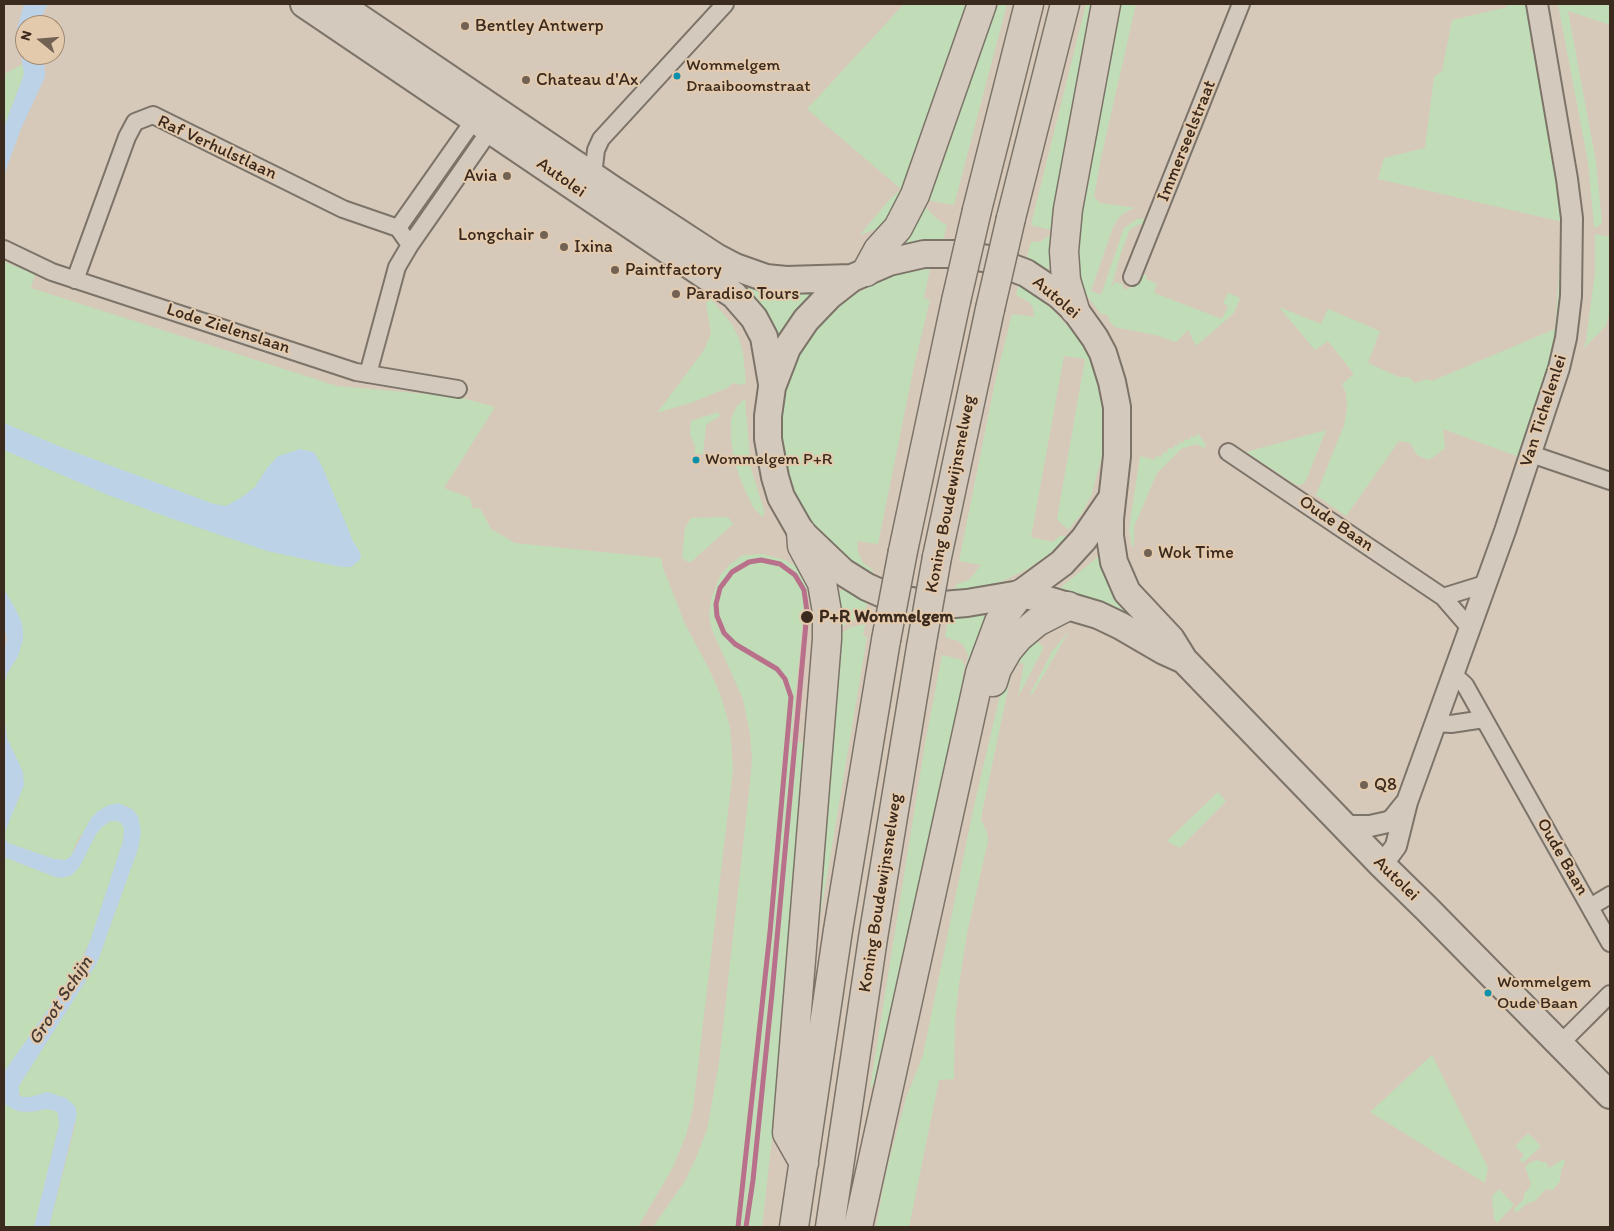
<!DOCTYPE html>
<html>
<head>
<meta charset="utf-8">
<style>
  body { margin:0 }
  #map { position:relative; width:1614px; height:1231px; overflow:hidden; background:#d7c9b9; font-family:Itim,sans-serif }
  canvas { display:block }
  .frame { position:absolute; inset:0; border:5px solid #3b2a1e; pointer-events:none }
  .north { position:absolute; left:15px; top:15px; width:50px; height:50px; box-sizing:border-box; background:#e4caac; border:1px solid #a08a73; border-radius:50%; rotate:287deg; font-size:14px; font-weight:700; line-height:20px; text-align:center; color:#3b2a1e }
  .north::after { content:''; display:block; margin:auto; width:18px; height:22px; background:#726254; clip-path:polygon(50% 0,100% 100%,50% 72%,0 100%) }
</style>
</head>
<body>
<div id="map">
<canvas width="1614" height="1231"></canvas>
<div class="frame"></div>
<div class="north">N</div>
</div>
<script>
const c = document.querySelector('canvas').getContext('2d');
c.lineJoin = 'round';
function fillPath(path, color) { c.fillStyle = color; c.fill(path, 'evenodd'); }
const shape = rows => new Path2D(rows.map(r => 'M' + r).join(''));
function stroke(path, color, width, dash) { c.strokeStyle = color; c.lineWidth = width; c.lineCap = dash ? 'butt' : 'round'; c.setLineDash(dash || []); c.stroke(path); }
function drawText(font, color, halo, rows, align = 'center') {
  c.font = font + ' Itim,sans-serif'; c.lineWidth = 4; c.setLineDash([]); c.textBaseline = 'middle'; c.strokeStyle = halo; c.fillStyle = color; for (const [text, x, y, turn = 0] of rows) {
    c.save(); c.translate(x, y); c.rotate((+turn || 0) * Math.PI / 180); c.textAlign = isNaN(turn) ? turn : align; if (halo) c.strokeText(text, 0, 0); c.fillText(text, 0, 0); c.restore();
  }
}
fillPath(shape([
  [904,4,972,4,909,188,884,224,876,229,860,235,889,200,901,189,807,109],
  [991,4,1007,4,954,205,925,200],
  [1086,4,1100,4,1054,265,1046,270,1026,261,1031,242,1040,242,1055,231,1031,225],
  [1118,4,1136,4,1101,158,1094,196,1100,203,1136,208,1131,209,1120,216,1113,227,1091,291,1101,295,1124,228,1137,219,1150,219,1148,224,1140,224,1130,229,1121,253,1111,288,1115,282,1122,284,1124,290,1131,288,1132,280,1142,273,1147,276,1146,279,1157,284,1154,293,1222,319,1228,306,1223,303,1228,293,1240,298,1234,313,1196,346,1188,330,1176,342,1155,335,1115,327,1109,321,1108,315,1101,314,1083,291,1072,253],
  [1505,4,1528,4,1531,31,1530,46,1537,62,1540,91,1547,95,1567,223,1378,179,1384,158,1425,148,1434,77,1442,71,1452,20,1508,7],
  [1558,4,1610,4,1610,25,1568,11,1596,162,1602,223,1596,228,1594,226,1588,162],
  [23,64,24,74,4,127,4,74],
  [611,196,810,292,810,296,788,321,774,345],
  [924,201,927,209,934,216,941,222,947,225,943,241,899,244],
  [1562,227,1567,228,1556,349,1519,457,1443,429,1445,448,1434,457,1428,460,1417,455,1410,443,1399,441,1346,516,1316,495,1344,425,1347,408,1346,393,1342,384,1354,374,1328,341,1315,350,1279,307,1321,324,1328,309,1380,331,1368,363,1399,377,1409,377,1415,383,1427,379,1432,381,1555,329],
  [1595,234,1610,237,1610,311,1606,326,1583,349,1586,341,1595,273],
  [4,262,35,274,31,288,337,386,459,397,495,407,444,488,470,498,473,509,480,508,491,529,515,543,661,558,663,568,685,624,709,669,721,696,730,728,733,769,693,1108,686,1135,673,1167,638,1227,49,1227,76,1122,47,1092,30,1097,22,1097,18,1091,19,1086,97,963,138,849,138,816,132,809,125,805,79,837,71,856,66,860,54,859,8,843,4,837,7,823,19,799,23,772,7,738,4,714,4,685,7,674,18,656,22,623,4,589],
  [930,269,924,298,930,300,914,366,878,544,857,541,858,552,863,563,873,570,872,576,856,567,818,534,801,508,790,483,784,462,782,442,782,412,788,383,801,352,825,319,854,295,878,282,901,273],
  [1018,286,1030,292,1051,308,1073,332,1089,356,1096,378,1102,406,1104,436,1101,460,1091,496,1082,513,1068,530,1057,519,1085,359,1064,356,1031,537,1053,542,1060,536,1067,536,1049,554,1027,569,1005,580,981,588,953,591,957,584,969,580,981,565,959,561,995,382,1012,314,1034,317,1033,308,1029,302,1016,295],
  [711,299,731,323,738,336,743,353,746,383,741,385,733,383,727,388,693,402,657,413,704,350,711,334,706,302],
  [743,400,745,400,751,469,764,510,764,516,761,516,753,507,743,486,734,461,731,439,731,419,736,407],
  [718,412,720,416,706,425,703,454,695,454,695,446,690,434,691,421],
  [1326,430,1307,478,1304,483,1301,485,1297,485,1290,481,1246,452],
  [1198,433,1206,445,1204,448,1196,444,1181,449,1157,473,1134,527,1134,548,1131,544,1129,529,1140,456,1155,460,1156,456,1161,457,1163,452,1167,453,1168,448,1173,449,1175,445,1178,446,1179,442,1183,443,1185,439,1190,440,1191,436,1196,437],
  [728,517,733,524,691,562,685,561,682,557,685,528,691,518],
  [762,554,785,560,796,566,802,573,808,591,803,619,791,742,808,743,776,1104,762,1227,653,1227,685,1181,695,1160,707,1130,719,1063,750,782,752,758,750,734,743,699,712,630,709,616,711,600,720,576,729,565,743,555],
  [1099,556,1104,556,1140,623,1054,593],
  [843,589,862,601,867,602,863,621,856,620,847,623,837,632,834,597],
  [980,614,985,616,988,623,969,675,965,675,968,655,964,646,958,641,945,637,948,619],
  [865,624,863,636,867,637,806,1001,838,635,849,628],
  [1069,631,1032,695,1030,694,1053,650],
  [1031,637,1044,647,1018,697,1024,664,1014,661,982,813,981,820,987,832,988,841,967,933,959,984,955,1021,954,1079,939,1080,909,1227,876,1227,886,1172,906,1098,923,1055,974,806,1004,678,1009,664,1017,651],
  [942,655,962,660,965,666,962,678,967,679,950,744,876,1083,870,1088,925,744],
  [1218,792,1226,801,1180,848,1167,841],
  [110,821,116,821,121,823,124,828,123,841,90,941,76,970,4,1072,4,857,55,877,64,878,72,875,96,834,102,827],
  [1432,1055,1488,1168,1485,1183,1370,1112],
  [4,1103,17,1111,31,1112,47,1109,56,1111,58,1113,59,1125,34,1227,4,1227],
  [1528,1133,1541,1146,1523,1163,1520,1160,1524,1155,1515,1146],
  [1564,1159,1565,1163,1561,1170,1560,1181,1553,1190,1546,1189,1535,1201,1528,1203,1517,1212,1513,1210,1523,1200,1525,1192,1529,1189,1531,1184,1525,1167,1527,1165,1531,1162,1538,1160,1541,1162,1546,1162,1549,1168],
  [1499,1189,1514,1205,1497,1223,1494,1219,1492,1196]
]), '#c0ddb7');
fillPath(shape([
  [24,4,48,4,43,14,41,25,25,25,25,55,44,55,45,77,20,131,4,176,4,127,24,74,17,29],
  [4,423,61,447,214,504,226,506,242,497,255,487,267,468,278,456,300,449,314,452,322,466,353,541,361,554,360,560,351,567,341,567,267,551,170,518,108,495,4,450],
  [4,589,16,610,22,623,23,630,23,640,18,656,7,674,4,685,4,651,7,639,4,627],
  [4,714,7,738,23,772,24,785,5,832,4,837,8,843,54,859,66,860,71,856,91,818,98,811,109,805,118,803,132,809,138,816,141,832,138,849,97,963,19,1086,19,1095,22,1097,30,1097,47,1092,66,1098,75,1106,77,1114,49,1227,34,1227,59,1125,58,1113,55,1111,47,1109,31,1112,17,1111,4,1104,4,1072,81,963,90,941,123,841,124,828,121,823,116,821,110,821,102,827,96,834,80,866,72,875,63,878,55,877,4,857]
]), '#bcd2e6');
const minor = shape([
  [593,175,596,150,601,139,725,4],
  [398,228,410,245,495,123],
  [398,228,479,113],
  [4,249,52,272,356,372,458,389],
  [1132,277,1241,4],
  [75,280,127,137,135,122,153,115,343,209,398,228],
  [368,374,397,267,410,245],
  [1228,452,1443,597,1469,627],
  [1531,454,1610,481],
  [1443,597,1485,584],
  [1453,674,1465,685,1610,943],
  [1435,723,1451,724,1484,719],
  [1590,907,1610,895],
  [1560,1044,1610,994]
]);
const tertiary = shape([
  [1344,826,1370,826,1388,822,1393,819,1405,804],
  [1382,865,1396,846,1407,802,1505,531,1559,368,1566,338,1571,296,1572,218,1567,179,1537,4]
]);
const primary = shape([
  [304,4,734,295,754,318,764,337,772,384],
  [339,4,612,189,716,257,735,267,766,278,786,280,852,278],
  [1020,594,1062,563,1084,539,1112,498],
  [1184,660,1164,651,1121,626,1098,615,1044,599,1020,594,967,603,942,605,903,600,883,594,867,587,843,572,801,532,781,497,775,477,768,439,768,416,772,387,787,348,806,320,829,296,852,278,889,262,924,254,958,254,989,259,1026,273,1059,295,1075,310,1095,338,1103,353,1112,382,1117,407,1117,456,1110,519,1110,536,1114,562,1127,592,1171,639,1184,660,1382,865,1427,909,1610,1095]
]);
const motorway = shape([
  [977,210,1029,4],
  [1011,218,1065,4],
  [866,272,878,250,898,228,915,195,982,4],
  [1075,310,1066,280,1064,251,1068,209,1106,4],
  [801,532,802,546,822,583,827,612,827,639,787,1133,804,1163],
  [903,551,956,301],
  [937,557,990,309],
  [993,682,997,669,1008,650,1019,637,1037,622,1068,606],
  [794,1227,838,930,886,640],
  [830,1227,873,938,921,647],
  [858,1227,980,673,999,622,1020,594]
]);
stroke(minor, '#7c7369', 20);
stroke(tertiary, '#7c7369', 24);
stroke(primary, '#7c7369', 30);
stroke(motorway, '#7c7369', 31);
stroke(minor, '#d3c9bd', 16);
stroke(tertiary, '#d3c9bd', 20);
stroke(primary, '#d3c9bd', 26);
stroke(motorway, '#d3c9bd', 28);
const motorwayBridge = shape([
  [956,301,977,210],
  [990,309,1011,218],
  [886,640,903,551],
  [921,647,937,557]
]);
stroke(motorwayBridge, '#7c7369', 31, []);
stroke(motorwayBridge, '#d3c9bd', 28);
stroke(shape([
  [738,1227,770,932,791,697,785,679,777,669,735,644,724,633,717,616,716,604,720,588,732,572,749,562,761,560,780,564,795,575,804,590,807,612,772,993,753,1180,746,1227]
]), '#b8708b', 5);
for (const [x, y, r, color] of [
  [465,26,5,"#726254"],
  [677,76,4.5,"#0c90ab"],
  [526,80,5,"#726254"],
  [507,176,5,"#726254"],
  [544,235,5,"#726254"],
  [564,247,5,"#726254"],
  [615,270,5,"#726254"],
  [676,294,5,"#726254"],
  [696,460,4.5,"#0c90ab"],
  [1148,553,5,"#726254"],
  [807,617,7,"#3b2a1e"],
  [1364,785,5,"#726254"],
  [1488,993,4.5,"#0c90ab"]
]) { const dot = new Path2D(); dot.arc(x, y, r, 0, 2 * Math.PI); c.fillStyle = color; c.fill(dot); stroke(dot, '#e4caac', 2); }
drawText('17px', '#3b2a1e', '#e4caac', [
  ["Wommelgem",686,66],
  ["Draaiboomstraat",686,87],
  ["Wommelgem P+R",705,460],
  ["Wommelgem",1497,983],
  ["Oude Baan",1497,1004]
], 'left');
drawText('18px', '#3b2a1e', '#e4caac', [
  ["Bentley Antwerp",475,26],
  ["Chateau d'Ax",536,80],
  ["Avia",497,176,"right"],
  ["Longchair",534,235,"right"],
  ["Ixina",574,247],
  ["Paintfactory",625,270],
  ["Paradiso Tours",686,294],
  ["Wok Time",1158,553],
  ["Q8",1374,785]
], 'left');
drawText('18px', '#3b2a1e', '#e4caac', [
  ["Immerseelstraat",1187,141,-68],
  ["Raf Verhulstlaan",217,148,25],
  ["Autolei",561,178,35],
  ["Autolei",1056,298,40],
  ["Lode Zielenslaan",228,329,18],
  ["Van Tichelenlei",1544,411,-72],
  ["Koning Boudewijnsnelweg",951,494,-79],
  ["Oude Baan",1336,524,34],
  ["Oude Baan",1562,857,60],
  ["Autolei",1396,879,44],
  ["Koning Boudewijnsnelweg",881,893,-81]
]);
drawText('bold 18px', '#3b2a1e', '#e4caac', [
  ["P+R Wommelgem",819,617]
], 'left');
drawText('italic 19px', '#473b34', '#e4caac', [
  ["Groot Schijn",61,1001,-57]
]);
</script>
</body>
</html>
